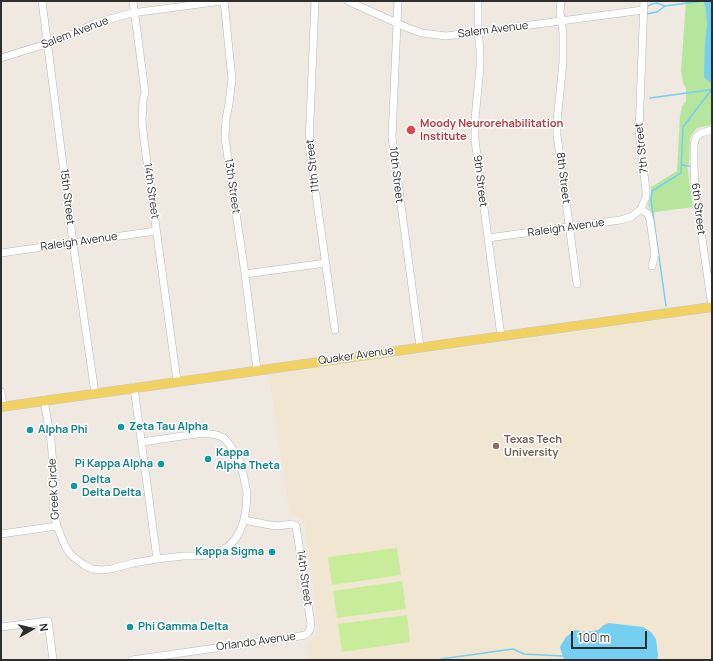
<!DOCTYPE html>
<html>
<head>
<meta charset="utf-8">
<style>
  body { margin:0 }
  #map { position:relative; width:713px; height:661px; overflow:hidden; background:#efe9e1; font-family:Manrope,sans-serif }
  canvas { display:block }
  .frame { position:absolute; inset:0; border:2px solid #2e2e2e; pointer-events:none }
  .north { position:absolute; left:12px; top:609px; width:40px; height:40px; -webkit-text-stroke:3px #fff; paint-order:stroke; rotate:82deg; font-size:11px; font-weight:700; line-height:16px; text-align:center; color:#2e2e2e }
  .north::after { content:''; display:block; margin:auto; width:14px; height:18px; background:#2e2e2e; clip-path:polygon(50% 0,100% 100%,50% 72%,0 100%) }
  .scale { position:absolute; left:571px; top:631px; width:76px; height:18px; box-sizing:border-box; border:2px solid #2e2e2e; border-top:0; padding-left:5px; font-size:12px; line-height:14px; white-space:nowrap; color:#2e2e2e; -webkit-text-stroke:3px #fff; paint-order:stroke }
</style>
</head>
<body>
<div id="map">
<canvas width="713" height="661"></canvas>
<div class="frame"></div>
<div class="north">N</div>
<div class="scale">100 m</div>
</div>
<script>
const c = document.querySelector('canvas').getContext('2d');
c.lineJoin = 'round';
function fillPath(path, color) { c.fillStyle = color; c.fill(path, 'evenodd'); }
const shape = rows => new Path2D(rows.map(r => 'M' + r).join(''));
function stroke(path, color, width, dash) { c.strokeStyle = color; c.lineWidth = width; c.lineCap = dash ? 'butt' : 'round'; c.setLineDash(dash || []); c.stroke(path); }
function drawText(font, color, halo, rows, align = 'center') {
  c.font = font + ' Manrope,sans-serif'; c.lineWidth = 3; c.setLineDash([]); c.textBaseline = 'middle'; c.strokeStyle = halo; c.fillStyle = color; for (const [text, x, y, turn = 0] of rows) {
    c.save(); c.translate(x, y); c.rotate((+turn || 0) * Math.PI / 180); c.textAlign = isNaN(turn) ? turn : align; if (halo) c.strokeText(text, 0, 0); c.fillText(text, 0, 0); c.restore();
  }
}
fillPath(shape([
  [712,313,712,660,309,660,307,643,320,634,304,520,293,516,290,516,269,375]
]), '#f0e6d1');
fillPath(shape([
  [686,1,712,1,712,125,701,127,697,128,692,134,690,138,689,164,687,167,688,169,689,180,693,207,655,212,655,214,650,210,648,205,651,193,651,186,653,186,677,171,680,116,682,106,686,101,686,88,683,83,681,71]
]), '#b6e59e');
fillPath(shape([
  [397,548,401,575,332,585,328,557],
  [402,581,406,609,337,618,333,591],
  [407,615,410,642,342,652,338,624]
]), '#c9ec9a');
fillPath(shape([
  [703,1,712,1,712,84,705,78,704,76,705,43,707,25,706,8],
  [609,623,643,627,651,632,656,639,658,656,657,660,564,660,560,647,566,637,575,630,587,632,598,630,604,625]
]), '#75cff0');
stroke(shape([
  [647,6,648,6,652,4,657,3,665,6,703,1],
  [646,14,657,12,665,6],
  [650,98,709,90,712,89],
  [682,165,693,167],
  [666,306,651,200,652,191,681,173,683,127,712,89],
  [440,660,441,659,513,649,524,654,563,656]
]), '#75cff0', 1.5);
const minor = shape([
  [42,1,73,243,95,393],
  [133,1,145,92,143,101,142,121,144,140,177,381],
  [224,1,232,79,229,104,226,118,225,138,245,274,257,370],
  [315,1,309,145,335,330],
  [348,1,408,28,422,33,446,36,478,32,643,10],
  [398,1,392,137,420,347],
  [478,1,478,32,480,50,480,67,475,119,475,140,501,336],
  [561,1,560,12,563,33,563,62,557,121,557,135,577,284],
  [644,1,639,132,646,191,646,197,641,209,648,214,650,220,655,255,652,266],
  [1,58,59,40,76,33,95,23,132,13,222,1],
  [488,238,620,220,631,217,641,209],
  [1,253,156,231],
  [245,274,326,263],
  [712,307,695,190,694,166,694,145,696,137,701,133,712,130],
  [134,387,157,559],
  [1,392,3,406],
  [44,400,51,441,53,465,53,507,57,526,65,546,71,555,84,565,92,569,101,570,111,569,133,563,157,559,183,556,199,556,215,554,229,546,236,538,240,531,244,520,246,508,247,493,244,478,240,462,234,451,229,444,224,438,217,435,203,433,142,442],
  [1,534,57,526],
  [1,627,48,621,53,660],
  [132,660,300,636,305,635,308,633,310,629,311,624,296,526,292,524,277,526,270,525,244,520]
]);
const major = shape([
  [1,407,460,342,712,307]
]);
stroke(minor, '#b4b7c1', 8);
stroke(major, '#c9c9c9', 10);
stroke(minor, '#fff', 7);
stroke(major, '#f2d163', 9);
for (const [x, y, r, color] of [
  [411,130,5,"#e0444e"],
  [121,427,4,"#0f9aa8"],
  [30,430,4,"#0f9aa8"],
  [496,446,4,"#8d6e63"],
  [208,459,4,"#0f9aa8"],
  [161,464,4,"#0f9aa8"],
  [74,486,4,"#0f9aa8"],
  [272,552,4,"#0f9aa8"],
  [130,627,4,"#0f9aa8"]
]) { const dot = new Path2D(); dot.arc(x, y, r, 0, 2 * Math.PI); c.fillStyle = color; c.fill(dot); stroke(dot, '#fff', 1.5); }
drawText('11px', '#2e2e2e', '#fff', [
  ["Salem Avenue",493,30,-7],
  ["Salem Avenue",75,33,-21],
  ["7th Street",642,148,-96],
  ["11th Street",313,166,-96],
  ["10th Street",396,175,83],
  ["8th Street",563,178,83],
  ["9th Street",480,181,83],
  ["13th Street",232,186,82],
  ["14th Street",151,191,82],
  ["15th Street",67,197,83],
  ["6th Street",698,209,83],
  ["Raleigh Avenue",566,228,-8],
  ["Raleigh Avenue",79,242,-8],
  ["Quaker Avenue",356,356,-8],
  ["Greek Circle",54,489,-93],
  ["14th Street",304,578,82],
  ["Orlando Avenue",256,642,-8]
]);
drawText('bold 11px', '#be3a42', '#fff', [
  ["Moody Neurorehabilitation",420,124],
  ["Institute",420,137]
], 'left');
drawText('bold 11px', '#0d838f', '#fff', [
  ["Zeta Tau Alpha",129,427],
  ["Alpha Phi",38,430],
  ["Kappa",216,453],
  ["Alpha Theta",216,466],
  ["Pi Kappa Alpha",153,464,"right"],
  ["Delta",82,480],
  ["Delta Delta",82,493],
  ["Kappa Sigma",264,552,"right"],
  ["Phi Gamma Delta",138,627]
], 'left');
drawText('bold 11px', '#785e54', '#fff', [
  ["Texas Tech",504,440],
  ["University",504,453]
], 'left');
</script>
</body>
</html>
